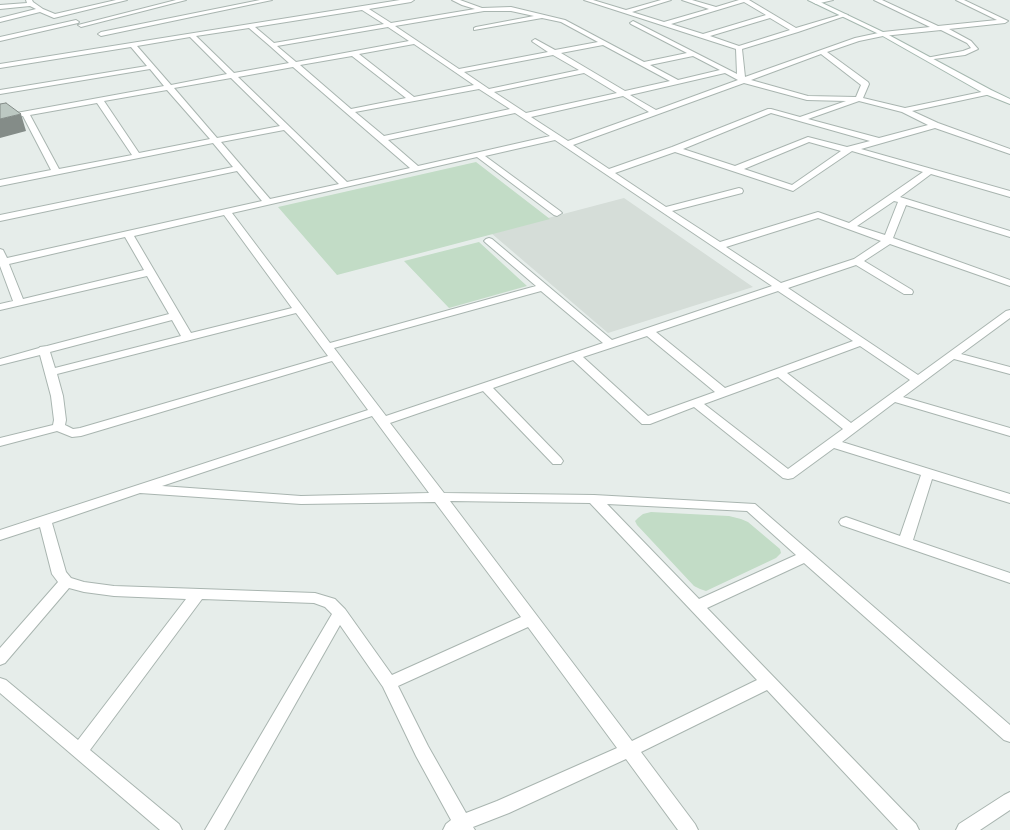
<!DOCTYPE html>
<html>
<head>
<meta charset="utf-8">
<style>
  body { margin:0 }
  canvas { display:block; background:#e6edea }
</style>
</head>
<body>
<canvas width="1010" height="830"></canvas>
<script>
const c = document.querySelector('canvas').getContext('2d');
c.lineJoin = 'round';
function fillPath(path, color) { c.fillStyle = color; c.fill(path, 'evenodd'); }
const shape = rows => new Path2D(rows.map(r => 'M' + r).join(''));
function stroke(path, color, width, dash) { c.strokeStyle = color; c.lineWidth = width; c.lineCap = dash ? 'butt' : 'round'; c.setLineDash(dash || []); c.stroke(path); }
fillPath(shape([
  [624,198,753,287,608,333,491,233]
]), '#d5ddd8');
fillPath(shape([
  [476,162,550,219,337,275,278,207],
  [479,242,527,286,449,308,404,261],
  [651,512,729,516,741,519,748,522,780,549,781,553,776,558,706,591,700,589,694,586,637,525,635,521,638,518,643,514]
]), '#c2dcc6');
const street = shape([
  [26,0,32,0,33,2,43,9,55,14,116,0,127,0,54,18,40,12,0,22,0,18,36,9,30,6,0,9,0,5,27,3,26,0],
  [176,0,186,0,81,27,78,25,176,0],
  [260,0,272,0,101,36,98,34,101,32,260,0],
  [400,0,414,0,411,2,369,9,391,23,475,9,462,5,452,0,460,0,482,8,511,7,565,20,644,62,687,53,631,24,630,23,633,21,737,74,736,49,584,0,593,0,626,10,661,0,671,0,632,12,664,22,709,9,682,0,692,0,716,7,739,0,749,0,796,28,843,14,848,15,798,32,742,49,745,77,855,38,883,32,930,27,874,0,882,0,938,26,997,20,956,0,964,0,1008,21,1005,23,949,29,971,41,978,49,965,55,926,60,926,58,963,51,971,48,967,43,941,30,883,36,859,41,827,52,868,82,869,84,863,98,905,108,991,90,991,94,912,111,938,123,1010,149,1010,154,935,128,861,149,1010,191,1010,197,931,174,900,197,1010,231,1010,237,906,205,893,238,1010,280,1010,286,890,244,864,261,912,290,913,292,912,294,904,294,856,265,788,288,918,375,1006,311,1010,310,1010,318,961,354,1010,367,1010,374,954,359,903,397,1010,428,1010,436,895,402,842,442,1010,494,1010,503,932,479,913,540,1010,573,1010,583,841,525,839,522,841,519,846,517,900,536,921,475,834,448,793,478,788,479,783,478,694,407,650,424,642,424,573,360,493,388,561,458,563,461,561,464,553,464,483,391,390,423,444,493,594,495,755,504,1010,725,1010,742,1004,740,804,563,707,608,916,824,919,830,898,830,767,690,641,752,695,824,698,830,678,830,626,759,509,813,473,827,475,830,443,830,446,824,451,820,416,756,383,687,340,625,224,830,205,830,332,614,325,607,314,603,202,599,90,750,179,824,182,830,160,830,0,693,0,678,6,680,78,740,186,599,114,596,84,592,69,588,5,663,0,665,0,648,58,582,52,574,40,527,0,540,0,530,368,410,332,361,81,436,72,437,57,431,0,446,0,438,53,425,54,420,51,396,40,355,0,365,0,359,39,348,40,347,47,346,169,314,147,276,0,310,0,304,13,301,0,266,0,249,3,250,7,258,262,201,237,171,0,221,0,215,233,167,213,143,0,186,0,180,51,170,23,116,0,120,0,116,164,86,150,69,0,94,0,90,147,66,131,47,0,68,0,64,400,0],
  [744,2,766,15,703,34,671,24,744,2],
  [362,10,384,24,274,43,255,27,362,10],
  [484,11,511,11,534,16,476,27,474,28,474,30,542,18,561,22,598,42,555,50,535,39,532,41,533,42,548,52,459,69,395,26,484,11],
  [770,18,790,30,739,46,710,36,770,18],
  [388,27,409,41,296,62,277,46,388,27],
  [249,28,270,46,289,63,234,73,196,36,249,28],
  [190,37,227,74,171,85,137,46,190,37],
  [414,44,474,85,414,97,359,54,414,44],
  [603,45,670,81,625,91,561,53,603,45],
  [821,54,861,85,856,97,808,96,751,80,821,54],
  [553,55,579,70,489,89,464,72,553,55],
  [352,56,406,98,351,109,300,65,352,56],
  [693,56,720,70,678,80,650,65,693,56],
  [293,67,410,168,347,182,238,77,293,67],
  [584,73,617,93,526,113,494,92,584,73],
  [725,73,738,80,656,110,630,95,725,73],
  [231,78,280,126,217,138,174,88,231,78],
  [744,83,807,100,846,101,800,117,771,109,768,109,672,147,609,169,573,145,744,83],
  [479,89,510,109,384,136,355,112,479,89],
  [167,90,210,139,139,153,104,101,167,90],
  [623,96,649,112,568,141,531,117,623,96],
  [859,101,902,112,928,125,879,138,808,119,859,101],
  [97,103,132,155,59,169,30,115,97,103],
  [515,113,550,136,418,166,388,140,515,113],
  [771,113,870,141,847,147,808,137,735,166,683,149,771,113],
  [284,130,339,184,270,199,221,142,284,130],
  [555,140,772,286,612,340,492,239,489,238,486,239,484,241,486,243,536,286,330,343,232,213,477,157,554,215,557,216,562,213,560,211,485,156,555,140],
  [809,142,841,151,792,185,744,169,809,142],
  [852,151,923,172,849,223,818,212,720,242,672,211,742,193,743,191,742,189,739,188,666,207,615,173,675,152,793,191,852,151],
  [894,201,898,202,885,235,857,226,894,201],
  [224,215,292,308,191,333,134,236,224,215],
  [818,218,881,241,854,259,781,283,726,247,818,218],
  [125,237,144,270,23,299,9,264,125,237],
  [541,291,603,343,386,416,334,348,541,291],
  [778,291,853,341,725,388,656,332,778,291],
  [296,313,328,356,80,428,73,429,65,425,66,420,63,396,57,374,296,313],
  [172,320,181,336,55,368,50,352,172,320],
  [647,336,715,392,648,416,583,357,647,336],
  [860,346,910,380,851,423,787,373,860,346],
  [778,377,843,429,788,469,704,404,778,377],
  [372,416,429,493,301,496,162,486,372,416],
  [140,493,301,504,435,502,521,617,392,675,345,609,335,599,315,593,114,586,84,582,71,578,66,572,52,523,140,493],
  [450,501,590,503,757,680,632,741,450,501],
  [607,504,747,511,796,555,699,599,607,504],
  [528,627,617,748,497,801,466,813,428,746,398,686,528,627],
  [817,0,833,0,816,4,813,2,817,0],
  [76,20,79,22,78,23,0,41,0,37,76,20],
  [1010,792,1010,810,980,830,956,830,959,824,1004,795,1010,792]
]);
const secondary = shape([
  [808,0,816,0,885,33,991,90,1010,99,1010,104,985,94,881,35,808,0]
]);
stroke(street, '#a9b5b0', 2);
stroke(secondary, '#a6b8b0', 2);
fillPath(street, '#fff');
fillPath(secondary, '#fff');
fillPath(shape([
  [21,114,26,131,0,138,0,119]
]), '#848c88');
const building = shape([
  [6,103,21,114,0,119,0,104,6,103]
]);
fillPath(building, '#bcc8c2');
stroke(building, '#848c88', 1);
</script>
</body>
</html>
